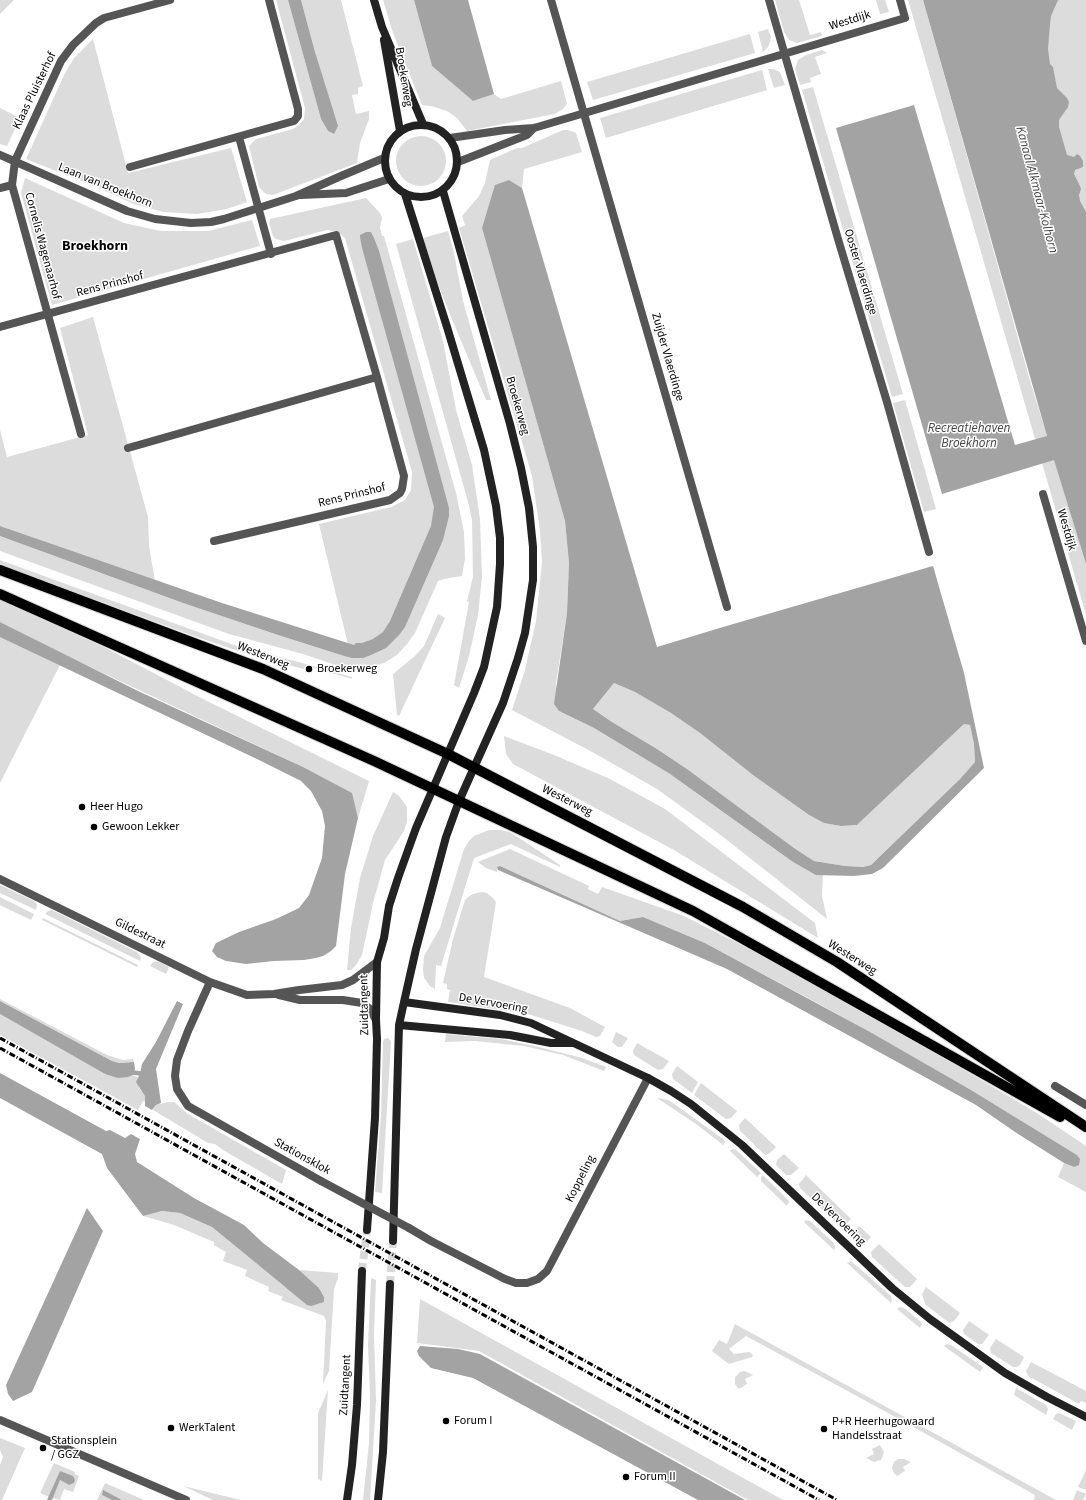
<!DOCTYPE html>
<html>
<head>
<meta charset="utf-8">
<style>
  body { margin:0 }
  canvas { display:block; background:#fff }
</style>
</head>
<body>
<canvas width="1086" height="1500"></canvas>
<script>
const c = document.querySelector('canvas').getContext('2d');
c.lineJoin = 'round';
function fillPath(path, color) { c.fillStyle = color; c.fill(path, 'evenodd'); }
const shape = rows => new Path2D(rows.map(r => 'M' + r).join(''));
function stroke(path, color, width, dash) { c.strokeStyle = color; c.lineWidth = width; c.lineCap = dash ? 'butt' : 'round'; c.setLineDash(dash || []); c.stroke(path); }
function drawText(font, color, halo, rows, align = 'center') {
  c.font = font + ' "Source Sans 3",sans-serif'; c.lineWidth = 3; c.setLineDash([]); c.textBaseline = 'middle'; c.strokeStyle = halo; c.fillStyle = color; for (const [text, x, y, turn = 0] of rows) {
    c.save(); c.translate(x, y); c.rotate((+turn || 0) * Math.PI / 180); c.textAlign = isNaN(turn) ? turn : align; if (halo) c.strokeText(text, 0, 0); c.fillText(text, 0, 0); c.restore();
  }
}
fillPath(shape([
  [0,0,14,0,0,14],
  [276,0,288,0,321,119,328,131,333,134,315,52,301,0,341,0,363,86,358,88,358,94,352,95,356,114,369,111,369,119,360,143,357,163,273,195,266,194,259,187,249,146,256,139,293,129,299,125,304,119,305,108],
  [383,0,414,0,432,66,473,101,494,94,501,99,561,81,567,104,563,109,555,114,467,131,457,118,447,111,431,106,422,105,393,33],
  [775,0,799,0,810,35,821,32,822,36,797,43,789,40,784,32],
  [876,0,885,0,889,12,880,14],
  [908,0,923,0,1029,377,1086,564,1086,615],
  [1032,0,1086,0,1086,242,1062,158],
  [768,29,771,37,770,42,768,47,763,52,758,32],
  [750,34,755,53,593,100,587,82],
  [93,39,128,173,231,148,247,202,227,209,197,214,163,212,134,204,94,186,26,159,65,73,74,58],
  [822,50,827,53,815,57,821,74,810,78,811,82,800,85,795,69,798,60,806,55],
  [768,69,773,69,780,72,785,85,774,88],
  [762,70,767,90,606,138,600,118],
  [813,87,903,394,892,397,802,90],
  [0,108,20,118,7,146,0,144],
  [563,130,568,130,576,133,582,152,524,169,522,188,509,180,482,228,565,521,569,563,567,613,556,683,559,711,594,728,670,774,793,862,816,874,823,875,822,896,827,919,722,836,657,789,594,753,512,710,525,670,536,621,542,562,540,531,532,476,459,228,465,225,462,216,479,196,485,183,490,160,517,148,522,148],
  '396 161a25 25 0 1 1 50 0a25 25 0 1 1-50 0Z',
  [25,178,124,223,161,231,208,231,252,220,260,246,52,305,21,193],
  [366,198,380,213,382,218,380,227,382,236,384,236,456,493,464,532,465,559,462,576,444,579,438,581,415,633,407,644,397,655,384,663,366,668,355,669,339,666,303,654,229,634,0,551,0,536,183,603,278,635,344,656,351,657,319,524,391,507,405,500,411,490,412,472,345,238,338,232,327,230,284,241,276,239,273,236,269,223,270,219],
  [448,231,454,253,463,301,491,400,486,400,451,317,432,269,423,238],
  [413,239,443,341,456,410,472,465,480,519,482,577,478,615,469,656,459,688,454,685,469,602,467,601,473,577,472,520,468,502,396,244],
  [93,317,148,517,149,546,155,581,0,526,0,430,7,457,88,435,60,328],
  [905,400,936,509,924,512,893,403],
  [0,560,234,645,306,664,352,677,352,679,309,666,307,670,238,651,191,635,0,565],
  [0,599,104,647,205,700,369,781,358,818,351,793,303,767,73,659,0,622],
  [438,614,445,618,399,716,397,715,393,674,415,656,424,646],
  [0,635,60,665,0,783],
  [614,683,635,692,671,713,700,733,753,775,809,815,824,823,841,826,857,825,964,724,970,725,974,744,975,762,960,779,871,865,863,867,845,866,814,861,794,848,687,769,657,749,612,722,593,709],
  [504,736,554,755,610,779,665,809,815,923,818,938,674,850,513,764,506,754],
  [393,792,399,796,407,807,407,822,404,831,385,860,373,903,362,955,356,965,351,970,347,970,351,928,360,878,373,836],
  [489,830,500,830,510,832,560,865,560,867,511,844,474,858,441,966,436,965,435,989,430,986,424,978,423,969,424,956,440,928,464,849,469,841,474,836],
  [510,849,589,886,588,889,598,894,602,887,684,916,803,976,964,1070,1037,1113,1086,1146,1086,1192,1058,1177,1064,1163,1074,1167,1077,1155,971,1090,823,1006,705,943,643,917,620,921,500,866,497,869,497,872,486,868,478,862],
  [0,885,34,901,37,904,36,910,0,893],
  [482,892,487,893,493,898,496,902,484,977,570,1008,605,1027,600,1036,596,1037,582,1031,528,1014,448,1002,450,990,447,989,447,984,443,983,453,939,465,900,468,897,473,894],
  [0,897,34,914,31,920,0,905],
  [52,910,137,952,141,957,140,961,45,914,48,911],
  [43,918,138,965,137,967,42,920],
  [153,962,159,962,169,967,166,974,150,966],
  [0,999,107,1055,123,1060,133,1059,134,1062,119,1063,112,1061,0,1001],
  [0,1014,105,1074,128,1077,133,1075,139,1078,139,1088,146,1096,146,1102,143,1101,138,1110,0,1035],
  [616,1032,628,1038,622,1047,618,1047,612,1042],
  [446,1034,501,1039,535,1046,582,1058,606,1067,604,1071,563,1055,524,1046,475,1041,445,1042],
  [388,1038,391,1041,382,1193,375,1192,381,1114,383,1042,384,1039],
  [637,1043,669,1061,663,1069,658,1070,634,1055,633,1051],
  [677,1066,698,1082,692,1093,673,1079,672,1074],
  [701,1083,737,1111,731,1118,726,1119,694,1095],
  [657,1098,668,1100,673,1103,723,1139,725,1142,723,1145,696,1124],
  [168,1102,174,1102,188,1114,286,1170,282,1184,223,1150,215,1144,208,1143,153,1110,156,1105],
  [745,1118,776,1147,770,1153,766,1155,763,1153,740,1131,739,1125],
  [733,1149,736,1150,761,1173,757,1177,730,1151],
  [784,1154,799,1168,791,1175,786,1175,776,1165,777,1160],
  [763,1175,788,1200,789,1202,787,1206,761,1181,761,1177],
  [806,1175,851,1219,844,1226,839,1226,800,1188,799,1184],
  [162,1211,180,1213,212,1227,286,1288,324,1297,319,1288,299,1270,338,1273,338,1278,334,1289,329,1371,323,1384,326,1321,324,1316,281,1300,283,1297,268,1291,269,1287,245,1276,247,1270,223,1261,226,1252,214,1245,214,1242,174,1225,143,1216],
  [806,1220,810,1221,834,1243,835,1247,834,1250,804,1222],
  [859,1226,871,1237,865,1244,861,1246,852,1239,851,1235],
  [879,1244,917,1279,910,1287,905,1287,872,1257,871,1252],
  [851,1261,891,1296,892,1300,891,1303,847,1263],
  [371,1278,376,1280,374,1333,376,1401,370,1500,363,1500,369,1443,370,1395,368,1345],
  [926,1287,960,1313,954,1321,949,1323,925,1304,922,1294],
  [420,1299,783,1500,748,1500,479,1351,417,1343],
  [900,1307,904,1308,920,1321,922,1324,920,1328,897,1309],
  [969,1321,989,1335,982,1344,978,1344,964,1334,963,1330],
  [735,1324,1056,1500,1034,1500,1035,1495,901,1420,746,1336,729,1349,734,1354,749,1352,753,1355,752,1357,729,1364,712,1351,719,1340,727,1344],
  [996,1339,1024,1357,1020,1365,1017,1367,1013,1367,991,1353,990,1348],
  [947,1344,951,1345,983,1367,980,1372,944,1346],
  [1031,1362,1086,1391,1086,1403,1081,1401,1079,1404,1028,1376,1026,1371],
  [745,1371,753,1375,745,1379,747,1384,739,1389,735,1384,735,1377,740,1372],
  [1016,1388,1046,1405,1048,1409,1046,1415,1014,1395],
  [328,1390,322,1481,318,1479,318,1413],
  [1059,1413,1076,1421,1072,1430,1053,1419,1056,1414],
  [0,1438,25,1448,2,1500,0,1500,0,1465,3,1457,0,1450],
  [880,1445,884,1452,881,1460,874,1462,866,1458,874,1454,872,1449],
  [898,1459,904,1459,911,1462,903,1467,905,1471,897,1476,894,1473,892,1468,894,1462],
  [54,1463,75,1472,75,1474,79,1476,73,1492,64,1489,60,1500,52,1498,60,1480,69,1485,74,1483,75,1480,60,1471,49,1497,40,1493],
  [1086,1470,1086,1490,1078,1487],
  [105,1483,144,1500,122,1500,103,1491,102,1495,112,1500,97,1500],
  [183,1486,241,1500,213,1500],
  [1077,1490,1086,1494,1083,1500,1073,1500]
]), '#dcdcdc');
fillPath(shape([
  [288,0,301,0,315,52,338,126,334,134,328,131,321,119],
  [414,0,468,0,494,94,473,101,432,66],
  [923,0,1058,0,1051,16,1050,24,1048,49,1050,64,1053,67,1057,88,1067,98,1069,102,1068,107,1059,120,1059,127,1067,155,1074,157,1077,154,1080,156,1083,161,1083,167,1075,170,1074,174,1080,186,1081,189,1079,195,1080,201,1086,212,1086,564,1054,460,942,494,836,128,914,105,1015,445,1047,436],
  [509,180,522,188,657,647,723,627,933,566,964,673,984,768,883,868,872,874,854,876,816,875,793,862,670,774,594,728,559,711,554,704,567,613,569,563,565,521,482,228,495,185],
  [614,683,635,692,671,713,700,733,753,775,809,815,824,823,841,826,857,825,964,724,970,725,974,744,975,762,960,779,871,865,863,867,845,866,814,861,794,848,687,769,657,749,612,722,593,709],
  [366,232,371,232,374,238,379,251,449,508,449,516,443,540,405,627,399,635,386,648,371,655,363,658,352,658,344,656,278,635,183,603,0,536,0,526,222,603,354,645,356,643,362,643,373,639,383,632,390,621,431,526,434,507,362,248,360,237,360,235],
  [0,622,138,691,303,767,352,793,358,818,345,874,336,946,331,951,323,956,316,958,304,960,274,961,246,964,226,961,217,957,212,951,216,943,239,932,276,919,299,908,309,895,322,858,325,826,322,811,311,791,301,781,259,760,0,637],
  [500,866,620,921,643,917,705,943,870,1032,971,1090,1077,1155,1080,1159,1079,1165,1074,1167,1064,1163,1015,1132,976,1105,727,969,498,870,497,867],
  [0,1001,112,1061,119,1063,134,1062,135,1069,133,1075,128,1077,118,1078,105,1074,0,1014],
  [177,1001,183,1004,156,1069,161,1103,156,1105,152,1110,145,1106,145,1096,136,1082,140,1074,142,1064,156,1042],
  [0,1073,106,1131,110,1130,125,1138,131,1134,140,1139,135,1154,137,1162,194,1198,244,1225,263,1243,299,1270,319,1288,324,1297,324,1302,311,1306,307,1305,212,1227,180,1213,162,1211,143,1216,107,1168,102,1154,0,1098],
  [87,1208,103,1231,32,1392,13,1401,8,1394,6,1385],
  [420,1346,458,1349,480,1354,745,1500,698,1500,473,1378,431,1368,419,1356,417,1351],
  [60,1471,73,1476,75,1480,74,1483,69,1485,60,1480,52,1500,47,1500],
  [103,1490,122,1500,112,1500,102,1495]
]), '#a3a3a3');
stroke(shape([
  [129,1072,145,1074]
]), '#a3a3a3', 4.5);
stroke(shape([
  [362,1271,367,1230],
  [390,1284,393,1241]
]), '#d9d9d9', 8, [8, 4]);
const primary = shape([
  [0,570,263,669,448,754,743,907,837,962,1086,1127],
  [0,594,374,761,693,911,1060,1117]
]);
stroke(primary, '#dbdbdb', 12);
stroke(shape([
  [551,0,727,607],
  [769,0,838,239,887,402,929,552],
  [239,137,271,254],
  [450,138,505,130,534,128,905,18,900,0],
  [0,155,127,211,155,219,191,223,211,222,224,219,296,196,341,176,384,158],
  [458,162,527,135,534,128],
  [130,167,294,121,298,116,298,109,269,0],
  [0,188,12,185],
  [301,195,346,193,389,179],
  [0,327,336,235,377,377,404,476,402,489,400,493,390,500,214,541],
  [81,434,12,185,15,161,61,61,73,45,96,23,104,18,170,0],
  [128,448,377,377],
  [1043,494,1086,641],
  [0,879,210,982,247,995,274,994,299,990,342,985,353,980,377,962],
  [210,982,188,1031,177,1060,175,1076,177,1089,188,1106,321,1181],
  [279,995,300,1000,343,1000,362,1003,370,1009,376,1020],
  [1055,1086,1086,1105],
  [409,1228,431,1241,505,1279,516,1283,527,1283,538,1279,547,1271,648,1078],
  [0,1420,186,1500]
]), '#555', 8);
stroke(shape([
  [374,0,382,27,423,124],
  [384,40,400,131],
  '385 161a36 36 0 1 1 72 0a36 36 0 1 1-72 0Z',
  [404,1002,500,1015,531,1023,648,1078,671,1091,691,1104,742,1145,892,1288,930,1319,1005,1373,1047,1397,1086,1417],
  [399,1025,510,1035,551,1043,571,1043],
  [367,1230,375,1118,377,1039,376,1020,377,962,384,938,389,906,398,878,416,828,474,693,484,667,497,607,500,564,500,538,496,506,484,450,447,327,405,194],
  [393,1241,399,1025,404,1002,416,949,446,837,459,801,503,703,518,658,525,633,533,580,533,547,529,508,521,468,510,424,443,191],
  [347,1500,352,1465,357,1405,362,1271],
  [378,1500,383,1452,390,1284]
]), '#222', 8);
stroke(primary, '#000', 10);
stroke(shape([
  [0,1038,837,1500],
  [0,1048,819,1500]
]), '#000', 3, [6, 2, 1, 2]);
stroke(shape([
  [321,1181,409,1228]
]), '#555', 8);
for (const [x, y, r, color] of [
  [309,669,4,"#000"],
  [82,807,4,"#000"],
  [94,827,4,"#000"],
  [446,1421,4,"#000"],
  [171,1428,4,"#000"],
  [824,1429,4,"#000"],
  [43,1448,4,"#000"],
  [626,1477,4,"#000"]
]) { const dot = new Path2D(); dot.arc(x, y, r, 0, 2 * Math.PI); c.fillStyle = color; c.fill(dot); stroke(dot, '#fff', 1.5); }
drawText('12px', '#000', '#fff', [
  ["Westdijk",850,21,-17],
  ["Broekerweg",403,77,81],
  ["Klaas Pluisterhof",35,91,-64],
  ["Laan van Broekhorn",105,186,22],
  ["Cornelis Wagenaarhof",42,246,75],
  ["Ooster Vlaerdinge",860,272,73],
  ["Rens Prinshof",110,285,-15],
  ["Zuijder Vlaerdinge",667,357,74],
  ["Broekerweg",517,406,74],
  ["Rens Prinshof",352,496,-14],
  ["Westdijk",1066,530,74],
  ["Westerweg",263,656,22],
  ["Westerweg",567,801,27],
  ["Gildestraat",140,934,26],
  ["Westerweg",852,958,32],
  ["De Vervoering",493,1004,10],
  ["Zuidtangent",365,1005,-91],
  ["Stationsklok",302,1157,29],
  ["Koppeling",581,1179,-63],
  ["De Vervoering",838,1220,44],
  ["Zuidtangent",346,1385,-87]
]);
drawText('12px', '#000', '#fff', [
  ["Broekerweg",317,669],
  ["Heer Hugo",90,807],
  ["Gewoon Lekker",102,827],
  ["Forum I",454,1421],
  ["P+R Heerhugowaard",832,1422],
  ["Handelsstraat",832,1436],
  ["WerkTalent",179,1428],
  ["Stationsplein",51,1441],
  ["/ GGZ",51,1455],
  ["Forum II",634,1477]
], 'left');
drawText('italic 13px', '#444', '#fff', [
  ["Kanaal Alkmaar-Kolhorn",1036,190,75],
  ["Recreatiehaven",969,429],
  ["Broekhorn",969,444]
]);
drawText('bold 14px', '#000', '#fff', [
  ["Broekhorn",95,247]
]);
</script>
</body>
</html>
